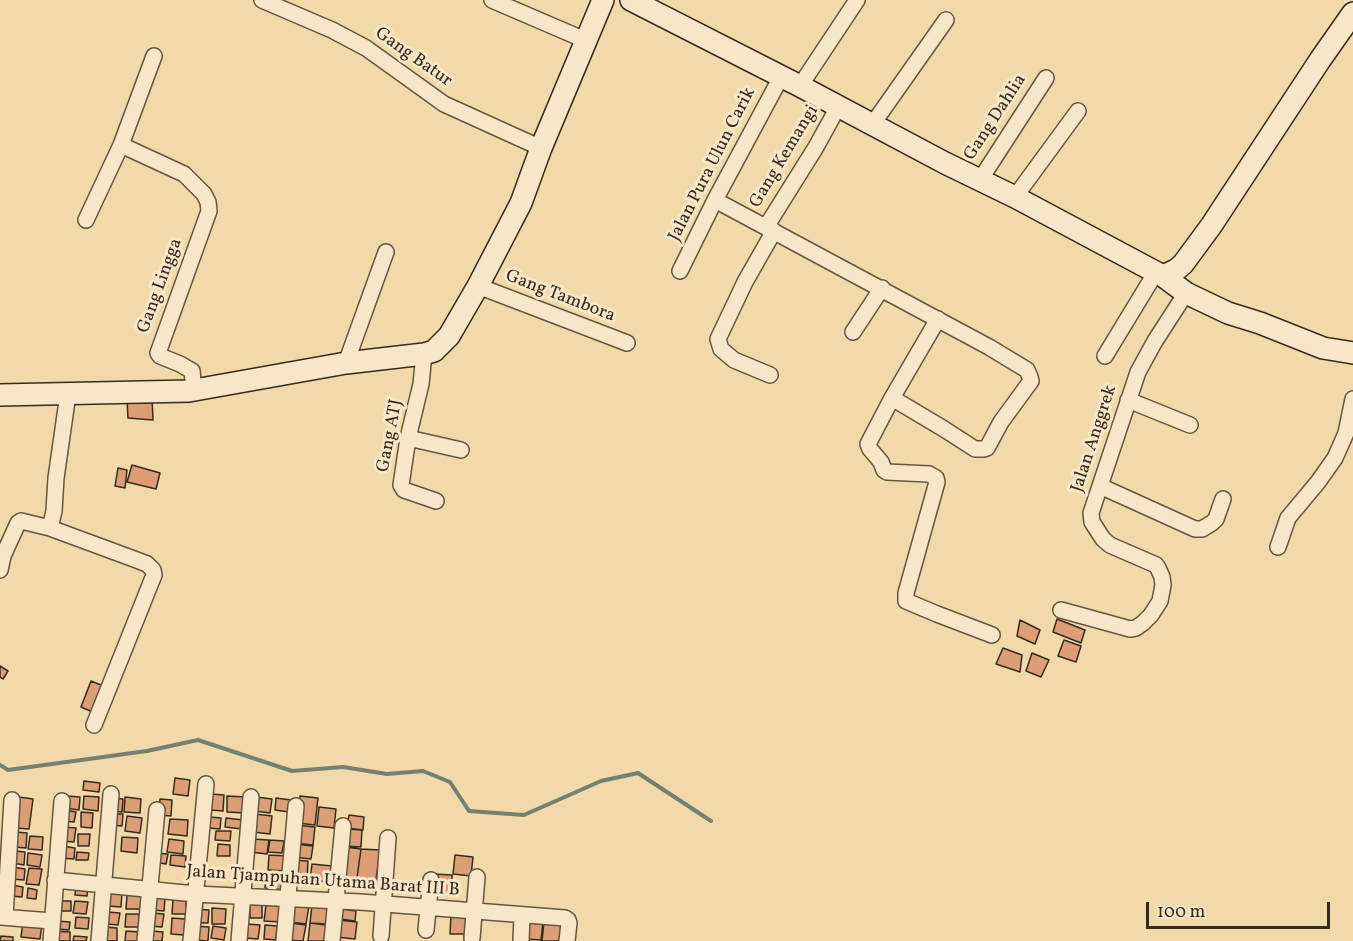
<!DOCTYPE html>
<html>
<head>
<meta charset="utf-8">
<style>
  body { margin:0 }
  #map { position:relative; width:1353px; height:941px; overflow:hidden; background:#f2d9a9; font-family:Vollkorn,serif }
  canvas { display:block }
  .scale { position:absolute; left:1146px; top:902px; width:184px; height:27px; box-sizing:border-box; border:3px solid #352b1d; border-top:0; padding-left:8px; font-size:18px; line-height:21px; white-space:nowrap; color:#352b1d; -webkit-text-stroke:4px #f7e6c7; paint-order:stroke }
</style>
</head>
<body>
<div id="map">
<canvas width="1353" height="941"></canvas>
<div class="scale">100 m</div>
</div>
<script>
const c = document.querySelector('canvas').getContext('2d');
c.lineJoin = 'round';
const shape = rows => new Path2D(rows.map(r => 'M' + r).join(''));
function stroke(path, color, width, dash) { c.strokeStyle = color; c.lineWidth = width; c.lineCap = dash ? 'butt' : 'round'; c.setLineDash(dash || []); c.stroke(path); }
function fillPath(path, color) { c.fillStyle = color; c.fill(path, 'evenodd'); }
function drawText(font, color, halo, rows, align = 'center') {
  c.font = font + ' Vollkorn,serif'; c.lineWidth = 6; c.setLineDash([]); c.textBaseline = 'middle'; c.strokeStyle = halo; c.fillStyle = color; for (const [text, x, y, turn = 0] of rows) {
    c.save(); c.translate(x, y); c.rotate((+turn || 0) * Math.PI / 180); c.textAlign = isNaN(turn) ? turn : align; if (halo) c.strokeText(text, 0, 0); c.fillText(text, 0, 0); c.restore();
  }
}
stroke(shape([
  [0,765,8,770,147,751,198,740,292,771,343,767,387,774,423,771,450,782,469,811,524,815,601,781,638,773,711,821]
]), '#73816e', 4);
const building = shape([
  [152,399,153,420,128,418,127,400,152,399],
  [132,465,160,473,156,489,127,482,132,465],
  [118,468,127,470,125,488,115,486,118,468],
  [1057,619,1085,630,1081,643,1053,632,1057,619],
  [1020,620,1040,630,1035,644,1017,636,1020,620],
  [1064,640,1081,646,1076,662,1058,656,1064,640],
  [1003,648,1022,655,1020,672,996,664,1003,648],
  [1032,653,1049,660,1041,677,1026,671,1032,653],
  [0,666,8,671,3,679,0,677,0,666],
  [91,681,106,687,95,713,81,707,91,681],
  [175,778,190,780,188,796,173,794,175,778],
  [84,781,100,783,99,792,83,790,84,781],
  [211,794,224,795,223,811,210,810,211,794],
  [67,796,80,797,79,810,65,808,67,796],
  [84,796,99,797,98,811,83,809,84,796],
  [227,796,246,797,245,813,227,812,227,796],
  [300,796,318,798,315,825,297,823,300,796],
  [18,797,33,799,29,829,15,828,18,797],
  [125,797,141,799,140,813,124,812,125,797],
  [256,797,272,799,270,813,255,811,256,797],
  [113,798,123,799,122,812,112,811,113,798],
  [276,798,291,800,289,812,275,810,276,798],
  [160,799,172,800,171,816,159,815,160,799],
  [319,807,336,809,334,828,317,826,319,807],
  [65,810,76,812,74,822,64,821,65,810],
  [81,812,93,813,92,828,81,827,81,812],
  [112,814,123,814,122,826,111,825,112,814],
  [255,814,272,816,270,834,253,832,255,814],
  [349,815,364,817,363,830,347,828,349,815],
  [127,816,142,818,140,833,125,831,127,816],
  [210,817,221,818,220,829,209,828,210,817],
  [226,818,243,820,242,829,225,827,226,818],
  [170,819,188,820,187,836,168,834,170,819],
  [296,825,315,827,313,845,294,843,296,825],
  [64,827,76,828,74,842,63,841,64,827],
  [347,829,362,830,361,847,345,846,347,829],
  [216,831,231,831,230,841,215,840,216,831],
  [16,832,27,833,26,848,14,847,16,832],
  [78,834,90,834,89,846,78,846,78,834],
  [30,836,43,837,42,850,28,849,30,836],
  [122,837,138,838,137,853,121,851,122,837],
  [169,839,184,841,183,854,167,852,169,839],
  [251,839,269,840,267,854,250,852,251,839],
  [270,840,284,841,282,853,268,852,270,840],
  [218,844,230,845,230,856,217,856,218,844],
  [294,844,313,846,311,859,293,857,294,844],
  [62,846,75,848,74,859,61,858,62,846],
  [345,847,361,849,356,885,340,884,345,847],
  [361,849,380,850,375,887,356,885,361,849],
  [15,851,25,852,24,865,13,863,15,851],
  [77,852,89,853,88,860,76,860,77,852],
  [28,853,42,855,40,867,27,865,28,853],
  [155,853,168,854,166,864,154,862,155,853],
  [171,855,186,856,185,867,170,865,171,855],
  [269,855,287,856,286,871,268,870,269,855],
  [455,855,473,857,471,876,453,874,455,855],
  [292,860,308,861,307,879,291,878,292,860],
  [312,864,332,866,330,882,310,880,312,864],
  [13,867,25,869,24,880,11,879,13,867],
  [29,868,42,869,39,885,26,884,29,868],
  [434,874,452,875,452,893,433,892,434,874],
  [266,875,286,877,284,890,265,888,266,875],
  [76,883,88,884,87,896,75,895,76,883],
  [11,885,23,887,22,897,10,896,11,885],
  [28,888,37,890,36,899,27,898,28,888],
  [110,891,122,892,121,907,108,906,110,891],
  [127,895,141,895,141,909,126,909,127,895],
  [154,897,165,898,164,911,153,910,154,897],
  [173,900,186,900,186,914,172,914,173,900],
  [60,901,71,901,71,911,60,911,60,901],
  [75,901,88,902,86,914,73,913,75,901],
  [250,904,262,905,262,918,250,918,250,904],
  [292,904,309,906,306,924,290,922,292,904],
  [266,905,282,906,280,922,264,921,266,905],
  [312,905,328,906,326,924,310,923,312,905],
  [212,908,226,909,225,924,212,924,212,908],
  [195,909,209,910,208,923,194,923,195,909],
  [341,909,356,911,355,921,340,919,341,909],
  [108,912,120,913,118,925,107,924,108,912],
  [151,913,164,914,162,927,150,926,151,913],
  [126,914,139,914,139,927,125,927,126,914],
  [451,915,472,915,471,934,450,934,451,915],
  [76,917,89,918,88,929,75,928,76,917],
  [172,918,185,919,184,935,171,934,172,918],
  [338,920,357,922,355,939,336,937,338,920],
  [23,921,42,923,40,939,21,937,23,921],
  [57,921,70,922,69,930,57,929,57,921],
  [525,921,543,922,541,940,523,939,525,921],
  [544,922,562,924,561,941,542,941,544,922],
  [290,923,306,925,303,941,287,940,290,923],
  [310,923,326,925,324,941,308,941,310,923],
  [247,924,260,925,258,939,246,938,247,924],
  [265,925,277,926,276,940,264,939,265,925],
  [195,926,209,927,208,941,194,940,195,926],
  [213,926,226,928,224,940,211,938,213,926],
  [105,927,117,928,117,941,104,941,105,927],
  [54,931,70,932,70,941,53,941,54,931],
  [126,931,139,932,138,941,125,941,126,931],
  [152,931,163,932,162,941,151,941,152,931],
  [1,936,13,937,13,941,0,941,1,936],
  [74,936,87,937,86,941,73,941,74,936]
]);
fillPath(building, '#dc9e77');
stroke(building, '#352b1d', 1.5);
const street = shape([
  [262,0,332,30,366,48,444,104,541,148],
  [492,0,585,40],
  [800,86,857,0],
  [872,125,946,20],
  [121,145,184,174,204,194,208,202,209,211,158,353,160,356,180,364,192,371,194,390],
  [980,180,1046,78],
  [1015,197,1078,111],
  [715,200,989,347,1027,370,1030,377,1031,381,1001,422,987,448,984,449,975,449,944,429,892,398],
  [86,220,121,145,154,56],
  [766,227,816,147,838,107],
  [680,271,715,200,781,77],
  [478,286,627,343],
  [938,319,892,398,868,444,870,449,881,462,884,470,887,472,929,474,936,478,937,482,906,593,906,601,937,614,992,635],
  [853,332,882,288],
  [424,354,421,384,408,438,401,485,404,490,436,501],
  [1105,356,1156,272],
  [346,363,386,252],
  [770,375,734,360,721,349,718,339,745,282,774,231],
  [1128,400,1190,425],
  [408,438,461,450],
  [1100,486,1195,529,1202,529,1212,523,1216,519,1223,499],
  [50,528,54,511,56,478,68,394],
  [1278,547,1288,518,1318,482,1335,458,1346,433,1353,399],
  [0,570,3,556,18,523,21,521,50,528,134,559,147,564,153,570,154,575,94,725],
  [1061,610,1130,629,1136,628,1143,623,1151,615,1160,601,1163,585,1162,577,1158,568,1156,565,1110,545,1103,539,1092,522,1091,513,1138,372,1155,341,1186,293],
  [55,880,195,894,360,902,565,918,568,920,569,923,567,941],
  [0,917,52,921],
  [5,917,12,800],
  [426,930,431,880],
  [381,936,388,838],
  [472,938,477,877],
  [51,941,62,801],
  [99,941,111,794],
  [145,941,157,810],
  [191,941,206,784],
  [239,941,251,797],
  [284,941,296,806],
  [332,941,343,826],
  [521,941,522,915]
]);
const secondary = shape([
  [631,0,800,86,945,163,1015,197,1163,276,1186,293,1228,313,1260,323,1323,348,1353,353],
  [1163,276,1176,270,1183,264,1211,226,1320,60,1353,13],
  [0,395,189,391,346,363,424,354,434,351,449,336,478,286,521,203,541,148,603,0]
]);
stroke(street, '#645640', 18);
stroke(secondary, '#352b1d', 24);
stroke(street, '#f7e6c7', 15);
stroke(secondary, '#f7e6c7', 21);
drawText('18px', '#352b1d', '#f7e6c7', [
  ["Gang Batur",413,58,35],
  ["Gang Dahlia",996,118,-57],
  ["Gang Kemangi",785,157,-59],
  ["Jalan Pura Ulun Carik",713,165,-63],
  ["Gang Lingga",161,286,-70],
  ["Gang Tambora",560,297,21],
  ["Gang ATJ",391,436,-79],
  ["Jalan Anggrek",1095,439,-72],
  ["Jalan Tjampuhan Utama Barat III B",323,882,4]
]);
</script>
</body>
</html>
